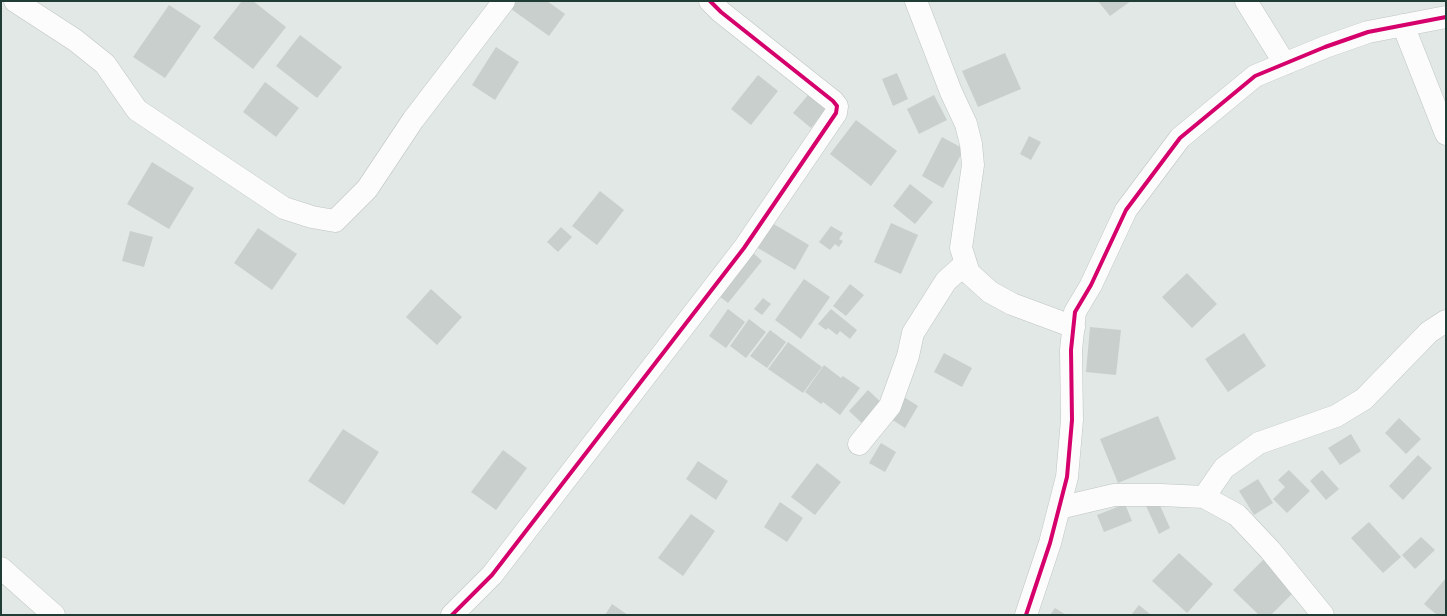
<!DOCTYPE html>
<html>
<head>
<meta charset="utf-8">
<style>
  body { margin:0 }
  #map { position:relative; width:1447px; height:616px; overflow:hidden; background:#e2e8e5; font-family:Signika,sans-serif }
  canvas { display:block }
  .frame { position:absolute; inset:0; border:2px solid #1f3d35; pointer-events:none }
</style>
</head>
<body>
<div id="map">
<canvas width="1447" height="616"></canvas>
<div class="frame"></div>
</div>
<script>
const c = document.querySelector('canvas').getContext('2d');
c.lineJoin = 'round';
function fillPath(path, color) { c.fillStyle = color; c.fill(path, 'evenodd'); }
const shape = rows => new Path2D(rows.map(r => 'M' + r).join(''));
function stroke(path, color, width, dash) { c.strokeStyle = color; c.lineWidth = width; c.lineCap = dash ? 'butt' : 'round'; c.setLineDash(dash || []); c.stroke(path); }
fillPath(shape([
  [242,1,253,1,286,27,253,69,213,38],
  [516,1,547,1,565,14,549,36,511,9],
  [1098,1,1131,1,1110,16],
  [169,5,201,26,165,78,133,57],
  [300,35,342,67,317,98,276,66],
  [496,47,519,62,495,100,472,85],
  [1005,53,1021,89,978,107,962,71],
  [897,73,908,99,893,106,882,79],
  [758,75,778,91,751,125,731,109],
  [265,82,299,108,276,137,243,112],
  [808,95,826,109,811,128,793,113],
  [934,95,947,120,919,134,907,109],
  [856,120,897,151,871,186,830,154],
  [1029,136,1041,142,1031,160,1020,154],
  [942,137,964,149,943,188,922,176],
  [152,162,194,188,169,229,127,204],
  [910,184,933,202,915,224,893,206],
  [600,191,624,210,597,245,572,226],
  [772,223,809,245,795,270,758,248],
  [891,223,918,235,901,274,874,262],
  [831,226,843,233,839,239,843,241,839,247,835,244,830,250,819,242],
  [561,227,572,237,558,252,547,242],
  [258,228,297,254,272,290,234,263],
  [130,231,153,237,144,267,122,261],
  [751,251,762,261,728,303,715,293],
  [1187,273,1217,304,1192,328,1162,297],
  [804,279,830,297,801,339,775,320],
  [850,284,864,295,846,316,833,306],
  [431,289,462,317,437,345,406,317],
  [763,298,771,304,762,315,754,309],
  [728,309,745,322,726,348,709,336],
  [831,309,857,330,850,339,840,331,837,335,828,328,826,330,818,324],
  [749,319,766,332,746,358,730,346],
  [1090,327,1121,330,1116,375,1086,372],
  [770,330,786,342,767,368,750,356],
  [1244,333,1266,366,1228,392,1205,359],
  [788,342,822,367,803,393,768,369],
  [944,353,972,368,962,387,934,372],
  [824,365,841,378,843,376,860,388,840,415,823,402,821,404,805,392],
  [868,390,883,404,864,425,849,411],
  [904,397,918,406,905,428,891,419],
  [1158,416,1176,459,1118,483,1100,439],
  [1399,418,1421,439,1406,454,1385,433],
  [343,429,379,452,344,505,308,481],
  [1351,434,1361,451,1340,465,1328,448],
  [881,443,896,452,885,472,869,463],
  [503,450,527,468,496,510,471,492],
  [1418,455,1432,468,1403,500,1389,486],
  [698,461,728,481,716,500,686,479],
  [817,463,841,482,815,515,791,497],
  [1289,470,1310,491,1287,513,1273,499,1285,487,1278,480],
  [1322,470,1339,489,1326,500,1310,481],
  [1258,479,1273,503,1254,515,1239,491],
  [1158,501,1170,528,1159,534,1146,506],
  [780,502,803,518,787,542,764,527],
  [1125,504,1132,521,1104,532,1097,515],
  [691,514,715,531,683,576,658,558],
  [1369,522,1401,557,1383,573,1351,538],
  [1421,537,1435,550,1415,569,1402,555],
  [1179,553,1213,584,1187,613,1152,581],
  [1266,557,1298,588,1271,615,1259,615,1233,590],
  [1446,578,1446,615,1437,615,1424,604],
  [612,604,628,615,605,615],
  [1139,605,1151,615,1131,615],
  [1055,608,1066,615,1050,615]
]), '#c9cfcd');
const minor = shape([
  [15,1,75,40,105,64,137,110,284,208,312,217,335,221,367,189,413,120,504,1],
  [916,1,951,92,966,124,971,144,973,165,961,248,969,273,990,292,1012,304,1074,327],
  [1246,1,1285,64],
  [1403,25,1446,134],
  [859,444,890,406,908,356,913,333,946,281,966,263],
  [1204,497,1224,468,1259,443,1336,416,1364,399,1429,332,1446,321],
  [1059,508,1114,495,1161,495,1204,497,1237,515,1270,550,1323,615],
  [1,568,54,615],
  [452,615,492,575,744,248,836,113,837,106,833,101,721,12,710,1],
  [1026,615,1050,543,1067,477,1072,420,1071,350,1075,312,1091,285,1126,210,1180,138,1255,76,1325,47,1368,32,1446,17]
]);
stroke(minor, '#bfc5c2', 23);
stroke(minor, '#fbfcfb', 22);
stroke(shape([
  [452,615,492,575,744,248,836,113,837,106,833,101,721,12,710,1],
  [1026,615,1050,543,1067,477,1072,420,1071,350,1075,312,1091,285,1126,210,1180,138,1255,76,1325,47,1368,32,1446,17]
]), '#d6006c', 4);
</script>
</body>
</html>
